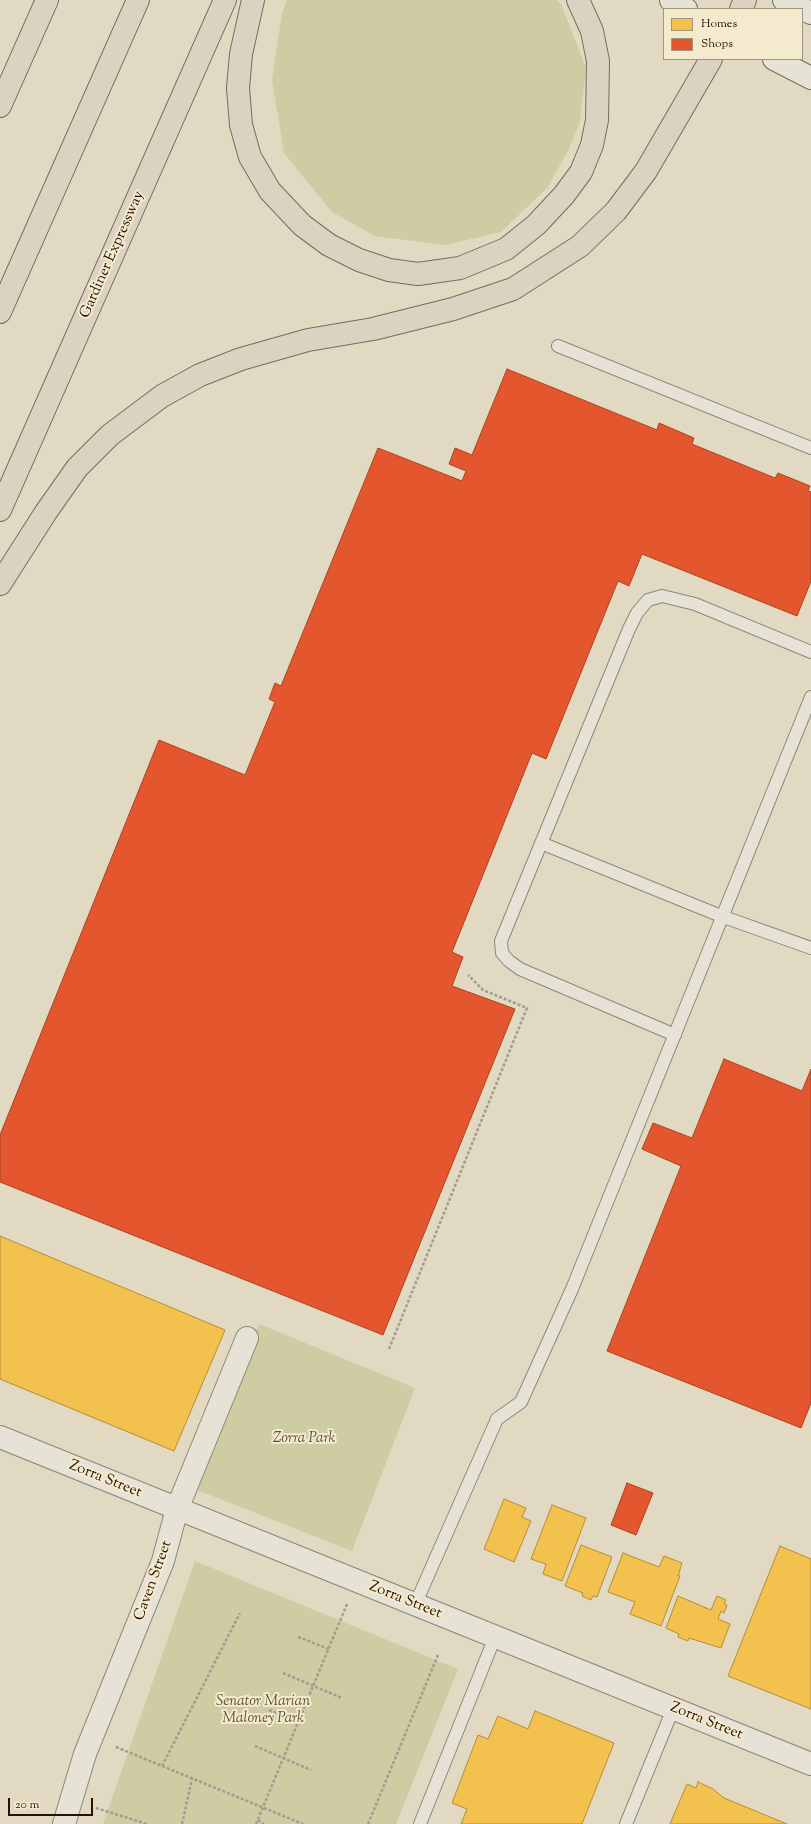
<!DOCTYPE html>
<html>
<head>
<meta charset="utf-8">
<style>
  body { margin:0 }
  #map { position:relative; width:811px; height:1824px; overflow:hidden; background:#e1d9c1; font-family:"Sorts Mill Goudy",serif }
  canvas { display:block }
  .legend { position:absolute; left:663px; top:8px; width:140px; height:52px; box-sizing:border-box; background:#f4ebce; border:1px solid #a3947c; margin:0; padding:5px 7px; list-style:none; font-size:12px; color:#291100 }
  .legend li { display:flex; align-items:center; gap:8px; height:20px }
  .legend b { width:20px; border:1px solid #a3947c }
  .scale { position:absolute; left:8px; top:1798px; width:85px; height:18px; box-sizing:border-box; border:2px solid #291100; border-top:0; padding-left:5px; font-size:12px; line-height:14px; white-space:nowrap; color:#291100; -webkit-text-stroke:3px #f4ebce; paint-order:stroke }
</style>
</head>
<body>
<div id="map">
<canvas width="811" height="1824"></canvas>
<ul class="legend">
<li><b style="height:11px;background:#f2c14e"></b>Homes</li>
<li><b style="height:11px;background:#e4572e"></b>Shops</li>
</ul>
<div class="scale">20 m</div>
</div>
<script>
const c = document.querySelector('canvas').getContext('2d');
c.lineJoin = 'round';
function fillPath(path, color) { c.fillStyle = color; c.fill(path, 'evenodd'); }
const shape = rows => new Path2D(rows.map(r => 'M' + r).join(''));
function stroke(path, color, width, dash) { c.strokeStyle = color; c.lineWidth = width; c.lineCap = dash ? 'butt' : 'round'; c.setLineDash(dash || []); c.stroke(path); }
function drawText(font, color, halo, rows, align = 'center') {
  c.font = font + ' "Sorts Mill Goudy",serif'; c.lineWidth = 4; c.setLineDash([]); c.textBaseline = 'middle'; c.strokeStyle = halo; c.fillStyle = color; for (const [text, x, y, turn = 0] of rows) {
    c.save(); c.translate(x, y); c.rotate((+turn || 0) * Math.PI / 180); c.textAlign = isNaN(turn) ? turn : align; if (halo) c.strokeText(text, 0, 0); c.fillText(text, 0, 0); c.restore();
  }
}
fillPath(shape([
  [287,0,556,0,561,4,586,68,580,122,568,151,547,188,501,232,445,245,375,236,332,212,284,153,272,80,282,13],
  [259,1324,415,1388,352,1551,192,1488],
  [195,1561,458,1669,396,1824,103,1824]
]), '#cdcca3');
const homes = shape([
  [0,1236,225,1330,174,1451,0,1379,0,1236],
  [504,1499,526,1508,522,1517,531,1521,514,1562,484,1549,504,1499],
  [552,1505,586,1518,562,1581,543,1574,546,1564,531,1559,552,1505],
  [581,1545,612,1557,597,1597,593,1596,591,1600,582,1596,583,1593,565,1586,581,1545],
  [780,1546,811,1559,811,1709,728,1676,780,1546],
  [623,1553,659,1567,664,1556,682,1563,678,1576,680,1576,661,1626,630,1614,635,1602,608,1592,623,1553],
  [678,1596,711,1610,717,1596,726,1600,724,1604,727,1605,724,1613,721,1611,718,1619,730,1624,721,1648,689,1638,688,1641,678,1637,679,1634,666,1628,678,1596],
  [535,1711,614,1743,582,1824,461,1824,467,1809,452,1803,478,1735,488,1739,498,1716,528,1729,535,1711],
  [698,1782,713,1789,724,1798,787,1824,670,1824,687,1784,696,1788,698,1782]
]);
fillPath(homes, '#f2c14e');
stroke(homes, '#b68c37', 1);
const shops = shape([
  [507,369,657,430,659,423,694,438,692,444,775,478,778,473,810,486,808,491,811,492,811,581,797,616,642,554,629,586,618,581,546,759,532,753,452,952,463,957,452,986,515,1009,383,1335,0,1182,0,1135,159,740,245,775,275,702,269,699,275,683,281,686,378,448,462,481,466,471,449,464,455,448,472,455,507,369],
  [724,1059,802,1091,811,1069,811,1403,801,1428,607,1351,681,1166,642,1149,653,1123,692,1138,724,1059],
  [627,1483,653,1493,636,1535,611,1525,627,1483]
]);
fillPath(shops, '#e4572e');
stroke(shops, '#ac4220', 1);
const service = shape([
  [558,346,811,448],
  [541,843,721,916,811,948],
  [675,1035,520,969,509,961,502,953,501,941,629,629,637,613,648,600,662,596,695,604,811,652],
  [415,1605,497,1419,521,1402,572,1289,811,697],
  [420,1824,495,1637],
  [626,1824,673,1709]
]);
const minor = shape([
  [0,1437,811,1764],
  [64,1824,85,1754,163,1561,177,1509,247,1338]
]);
const secondary = shape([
  [671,0,686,9],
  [784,0,811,13],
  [774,59,811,78]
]);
const motorway = shape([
  [253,0,241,54,238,88,241,125,250,157,270,191,302,225,329,245,359,260,389,270,418,274,460,268,506,249,536,225,564,195,581,172,592,145,597,120,598,61,592,31,578,0],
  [741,9,745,0],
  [0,106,47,0],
  [0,312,138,0],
  [0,510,225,0],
  [0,584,46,512,77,468,110,435,162,396,200,375,241,359,308,340,373,329,453,309,513,289,580,246,616,211,646,171,711,59]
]);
stroke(service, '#8e8778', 14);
stroke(minor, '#8e8778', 24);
stroke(secondary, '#756c5e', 24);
stroke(motorway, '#756c5e', 24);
stroke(shape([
  [389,1349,527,1008,483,990,468,975],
  [298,1637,329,1649],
  [283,1673,342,1698],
  [269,1710,299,1722],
  [255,1746,311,1770],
  [116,1747,303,1824],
  [162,1766,240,1613],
  [96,1808,147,1824],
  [258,1820,264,1824],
  [182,1824,192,1779],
  [256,1824,347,1604],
  [368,1824,438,1655]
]), '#a19c91', 2.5, [3, 2]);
stroke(service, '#e7e2d6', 12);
stroke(minor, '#e7e2d6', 22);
stroke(secondary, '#e7e2d6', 22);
stroke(motorway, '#dad3c2', 22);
drawText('15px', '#291100', '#f4ebce', [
  ["Gardiner Expressway",113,255,-66],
  ["Zorra Street",105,1480,22],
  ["Caven Street",154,1581,-70],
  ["Zorra Street",405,1601,22],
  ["Zorra Street",706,1722,22]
]);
drawText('italic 15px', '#5c4f30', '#f4ebce', [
  ["Zorra Park",304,1439],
  ["Senator Marian",263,1702],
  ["Maloney Park",263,1719]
]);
</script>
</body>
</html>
